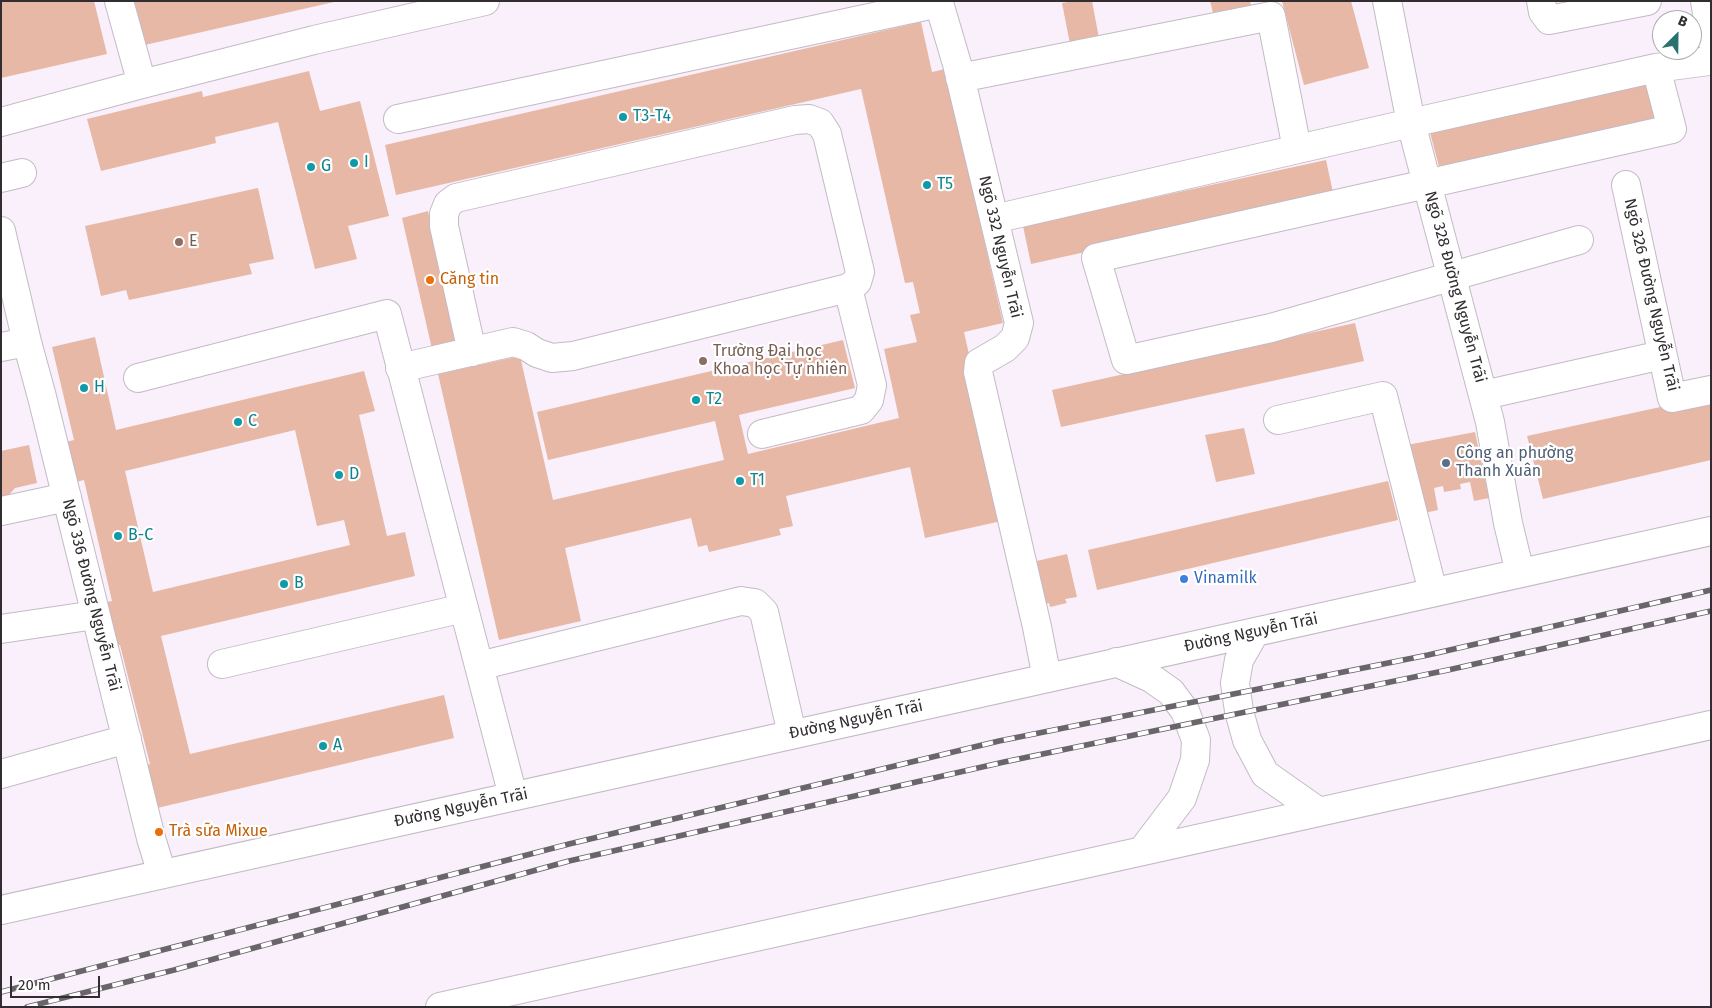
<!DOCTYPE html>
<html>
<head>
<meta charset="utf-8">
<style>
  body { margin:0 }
  #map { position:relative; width:1712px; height:1008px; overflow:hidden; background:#f9f0fb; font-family:"Fira Sans",sans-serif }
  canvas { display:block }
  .frame { position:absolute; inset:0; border:2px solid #312d31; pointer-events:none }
  .north { position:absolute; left:1652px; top:10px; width:50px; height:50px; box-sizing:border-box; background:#fff; border:1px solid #adabad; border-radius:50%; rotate:23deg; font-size:14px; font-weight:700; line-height:20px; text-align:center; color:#312d31 }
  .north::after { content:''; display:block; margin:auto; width:18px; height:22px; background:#29726e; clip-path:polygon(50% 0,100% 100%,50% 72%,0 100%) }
  .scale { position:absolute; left:10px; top:976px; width:90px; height:22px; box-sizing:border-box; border:2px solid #312d31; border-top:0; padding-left:6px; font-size:15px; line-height:18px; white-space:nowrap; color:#312d31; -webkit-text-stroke:4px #fff; paint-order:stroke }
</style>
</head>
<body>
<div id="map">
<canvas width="1712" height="1008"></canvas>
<div class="frame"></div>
<div class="north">B</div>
<div class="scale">20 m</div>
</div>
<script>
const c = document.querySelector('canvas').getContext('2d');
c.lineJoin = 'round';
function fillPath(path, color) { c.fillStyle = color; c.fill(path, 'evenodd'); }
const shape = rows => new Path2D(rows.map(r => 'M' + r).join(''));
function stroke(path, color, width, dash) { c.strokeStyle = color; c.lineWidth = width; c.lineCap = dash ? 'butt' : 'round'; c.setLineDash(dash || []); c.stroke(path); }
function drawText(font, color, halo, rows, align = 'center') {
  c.font = font + ' "Fira Sans",sans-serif'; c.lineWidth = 4.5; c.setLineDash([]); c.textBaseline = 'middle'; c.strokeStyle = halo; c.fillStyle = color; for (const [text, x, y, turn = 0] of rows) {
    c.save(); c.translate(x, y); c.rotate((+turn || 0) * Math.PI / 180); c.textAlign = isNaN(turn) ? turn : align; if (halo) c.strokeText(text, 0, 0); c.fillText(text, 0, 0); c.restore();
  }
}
fillPath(shape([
  [1,1,94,1,107,54,1,78],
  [125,1,334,1,334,2,136,47],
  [1074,1,1092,1,1099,38,1070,44,1062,3],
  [1210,1,1250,1,1252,10,1214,17],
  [1282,1,1351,1,1369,68,1304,85],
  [921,22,932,72,945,69,1003,323,964,332,1006,520,925,538,910,467,786,496,793,526,779,529,781,535,709,552,707,545,698,547,691,518,565,548,581,621,499,640,438,374,520,356,553,500,724,460,715,421,548,460,537,412,843,340,855,388,739,415,748,454,899,418,884,349,917,342,910,315,920,313,913,282,905,283,861,89,396,195,385,145],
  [309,71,320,111,360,101,389,216,348,226,357,259,315,269,278,122,215,137,216,143,101,171,87,119,202,91,203,97],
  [1654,73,1665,118,1441,174,1429,129],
  [1326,160,1334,197,1031,264,1023,226],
  [258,188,274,259,249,264,252,274,129,300,126,290,101,296,85,226],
  [428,211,457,342,432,349,402,218],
  [1355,323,1364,361,1061,427,1052,390],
  [95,337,116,430,364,371,375,411,359,415,387,536,405,532,415,576,161,636,190,754,444,695,454,738,153,809,142,766,150,764,120,645,113,647,102,603,112,601,84,480,76,482,66,442,74,440,52,347],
  [295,430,317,526,344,520,350,545,153,592,125,471],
  [1711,396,1711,460,1543,499,1527,436],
  [1244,428,1255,474,1216,482,1205,435],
  [1475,432,1489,498,1474,501,1470,482,1460,484,1461,489,1444,492,1443,486,1434,488,1438,510,1420,514,1407,445],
  [29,445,37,483,15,488,9,495,1,497,1,451],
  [1388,481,1398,520,1097,590,1088,550],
  [1067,554,1077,597,1065,599,1067,603,1050,607,1049,603,1037,606,1028,563]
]), '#e7b8a5');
const minor = shape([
  [119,1,142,84],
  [1387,1,1411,123,1490,422,1508,523,1520,573],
  [1541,1,1543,12,1549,20,1647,1],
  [1705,1,1711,39],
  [960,78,1271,16,1297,149],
  [398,119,939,3,957,64,1019,323,1015,338,1005,348,979,363,978,372,1037,627,1047,678],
  [1,122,142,84,314,40,485,1],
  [1,178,22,173],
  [1626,185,1672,398,1711,390],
  [994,219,1411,123,1656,68,1709,61,1711,57],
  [1,231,27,342],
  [1579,240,1271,328,1126,360,1096,258,1672,129,1656,68],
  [1,347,27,342,42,397,151,838,162,874],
  [400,368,513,342,526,346,537,353,552,358,573,356,848,288,857,282,860,272,827,134,820,123,809,119,795,120,456,198,448,204,444,214,444,226,472,352],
  [138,378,387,314,513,796],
  [1484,395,1662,355],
  [1278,420,1383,396,1433,592],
  [762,434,861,410,869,400,872,385,848,288],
  [1,511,67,497],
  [1,629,95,615],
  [222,664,464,608],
  [479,666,741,601,755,603,764,612,792,734],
  [1,774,127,739]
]);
const major = shape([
  [1255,632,1239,660,1235,683,1239,711,1247,740,1265,774,1319,812],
  [1116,662,1151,678,1171,692,1185,711,1196,740,1195,760,1182,798,1142,851],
  [1,910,1711,531],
  [440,1007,1711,725]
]);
stroke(minor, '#c3bac5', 30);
stroke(major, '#c3bac5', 30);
stroke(minor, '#fff', 28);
stroke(major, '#fff', 28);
const rail = shape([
  [1,992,569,844,999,741,1428,655,1711,590],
  [27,1007,174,970,569,861,1004,762,1448,670,1711,611]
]);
stroke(rail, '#6a656b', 5.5);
stroke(rail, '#fff', 4, [11]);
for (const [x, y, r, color] of [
  [623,117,5,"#0f9aa8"],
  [354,163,5,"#0f9aa8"],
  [311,167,5,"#0f9aa8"],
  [927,185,5,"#0f9aa8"],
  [179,242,5,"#8d6e63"],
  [430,280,5,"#e8710a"],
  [703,361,5,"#8d6e63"],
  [84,388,5,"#0f9aa8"],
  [696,400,5,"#0f9aa8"],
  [238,422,5,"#0f9aa8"],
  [1446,463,5,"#5c6f8a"],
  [339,475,5,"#0f9aa8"],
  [740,481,5,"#0f9aa8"],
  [118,536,5,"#0f9aa8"],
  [1184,579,5,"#3f7fe0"],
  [284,584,5,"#0f9aa8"],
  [323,746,5,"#0f9aa8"],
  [159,832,5,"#e8710a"]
]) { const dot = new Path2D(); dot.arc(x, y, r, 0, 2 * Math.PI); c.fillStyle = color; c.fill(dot); stroke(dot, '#fff', 2); }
drawText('16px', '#0d838f', '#fff', [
  ["T3-T4",633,117],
  ["I",364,163],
  ["G",321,167],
  ["T5",937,185],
  ["H",94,388],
  ["T2",706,400],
  ["C",248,422],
  ["D",349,475],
  ["T1",750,481],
  ["B-C",128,536],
  ["B",294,584],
  ["A",333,746]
], 'left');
drawText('16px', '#785e54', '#fff', [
  ["E",189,242],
  ["Trường Đại học",713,352],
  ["Khoa học Tự nhiên",713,370]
], 'left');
drawText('16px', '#312d31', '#fff', [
  ["Ngõ 332 Nguyễn Trãi",1000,247,77],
  ["Ngõ 328 Đường Nguyễn Trãi",1455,287,75],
  ["Ngõ 326 Đường Nguyễn Trãi",1651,295,77],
  ["Ngõ 336 Đường Nguyễn Trãi",91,595,76],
  ["Đường Nguyễn Trãi",1251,633,-12],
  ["Đường Nguyễn Trãi",856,720,-12],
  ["Đường Nguyễn Trãi",461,808,-12]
]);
drawText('16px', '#c56008', '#fff', [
  ["Căng tin",440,280],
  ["Trà sữa Mixue",169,832]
], 'left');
drawText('16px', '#4e5e75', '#fff', [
  ["Công an phường",1456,454],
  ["Thanh Xuân",1456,472]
], 'left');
drawText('16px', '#366cbe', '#fff', [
  ["Vinamilk",1194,579]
], 'left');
</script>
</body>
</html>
